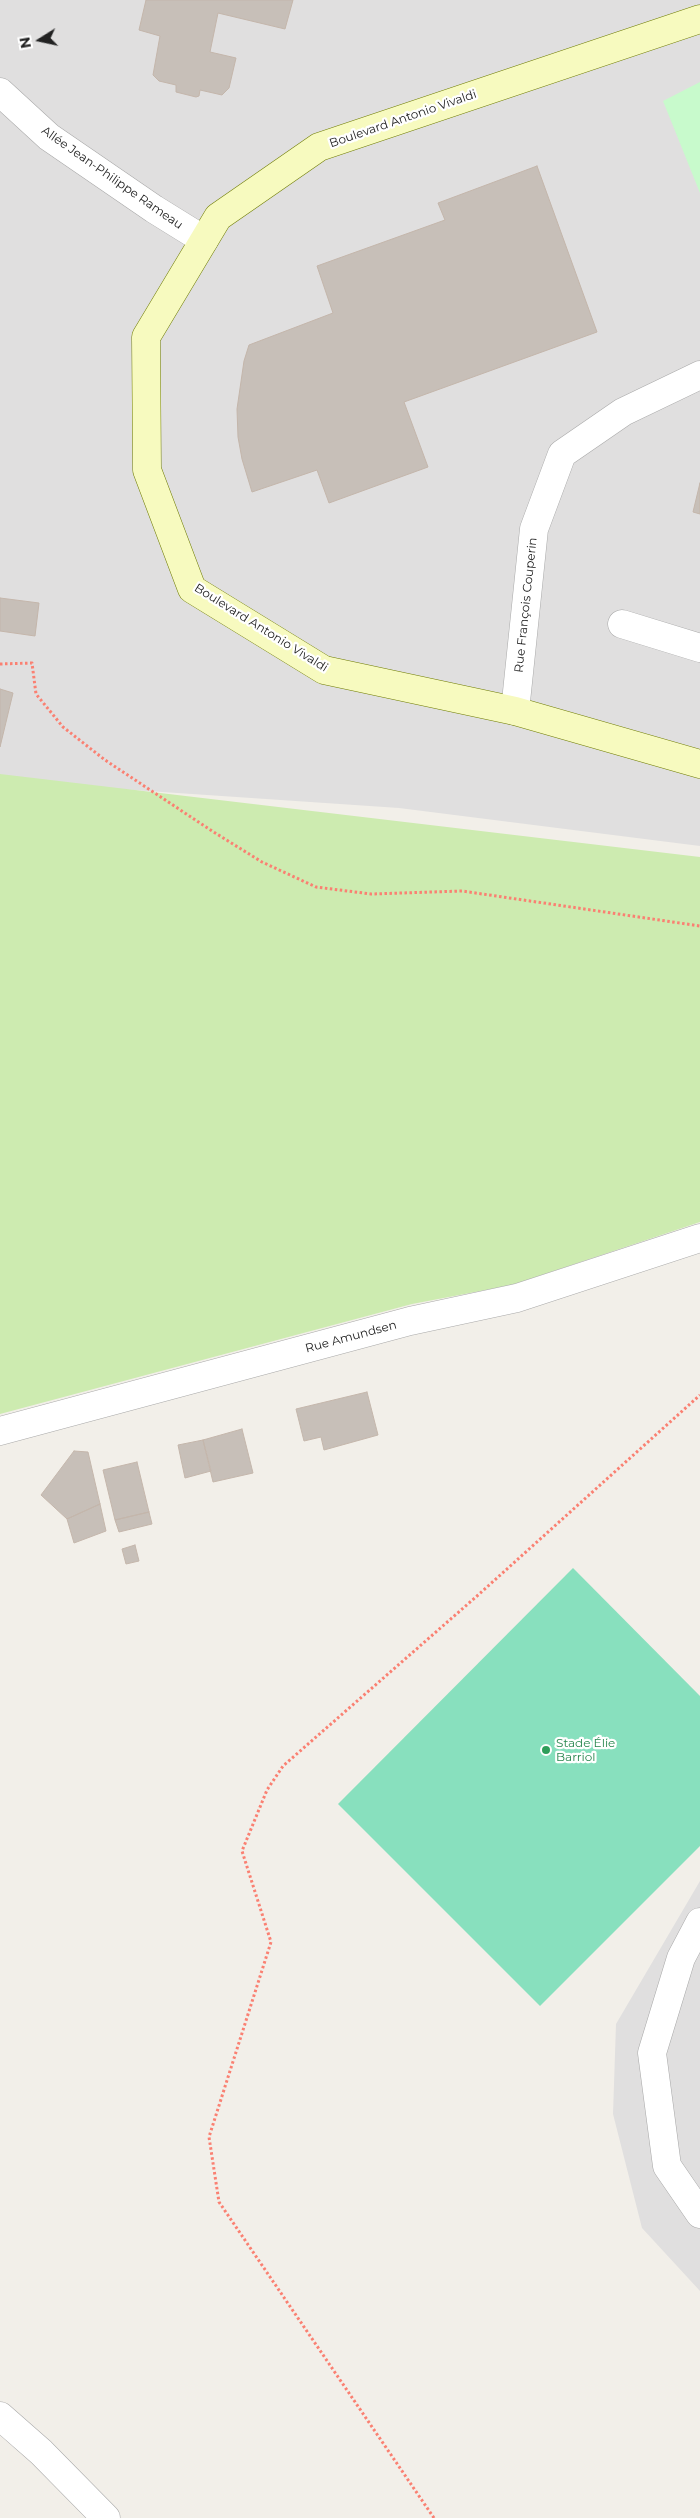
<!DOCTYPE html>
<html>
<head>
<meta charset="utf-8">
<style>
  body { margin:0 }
  #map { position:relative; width:700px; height:2518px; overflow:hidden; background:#f2efe9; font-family:Montserrat,sans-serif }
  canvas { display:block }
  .north { position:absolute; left:15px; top:15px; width:50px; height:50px; -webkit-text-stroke:4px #fff; paint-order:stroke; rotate:260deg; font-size:14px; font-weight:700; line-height:20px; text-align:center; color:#222 }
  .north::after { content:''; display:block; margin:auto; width:18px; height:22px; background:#222; clip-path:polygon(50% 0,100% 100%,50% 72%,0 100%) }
</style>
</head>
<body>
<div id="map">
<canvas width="700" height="2518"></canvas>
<div class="north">N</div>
</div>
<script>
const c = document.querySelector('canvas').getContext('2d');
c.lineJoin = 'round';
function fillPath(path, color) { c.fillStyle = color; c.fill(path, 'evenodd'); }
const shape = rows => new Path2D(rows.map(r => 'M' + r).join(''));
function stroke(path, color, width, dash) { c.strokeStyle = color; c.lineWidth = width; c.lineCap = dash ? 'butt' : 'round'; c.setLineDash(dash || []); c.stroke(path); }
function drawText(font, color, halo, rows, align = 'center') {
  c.font = font + ' Montserrat,sans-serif'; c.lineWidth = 4.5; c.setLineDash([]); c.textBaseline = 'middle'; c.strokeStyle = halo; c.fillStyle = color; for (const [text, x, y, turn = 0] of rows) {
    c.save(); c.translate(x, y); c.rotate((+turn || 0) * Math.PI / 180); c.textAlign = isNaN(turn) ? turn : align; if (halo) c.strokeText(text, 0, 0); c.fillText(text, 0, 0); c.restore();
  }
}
fillPath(shape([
  [0,0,700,0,700,846,399,808,0,781],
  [700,1881,700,2291,642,2228,613,2114,616,2024]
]), '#e0dfdf');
fillPath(shape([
  [0,774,700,857,700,1222,512,1285,412,1304,0,1414]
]), '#cdebb0');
fillPath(shape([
  [700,82,700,193,663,101]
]), '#c8facc');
fillPath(shape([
  [573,1568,700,1696,700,1846,540,2006,338,1804]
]), '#88e0be');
const building = shape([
  [146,0,293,0,285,29,218,13,210,52,236,58,229,88,222,95,200,90,199,96,196,97,176,92,176,85,159,81,153,75,160,36,139,30,146,0],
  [537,166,597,332,404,402,428,467,329,503,317,470,252,492,242,459,238,437,237,409,244,361,249,345,333,313,317,266,445,220,438,203,537,166],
  [700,483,700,514,693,512,700,483],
  [0,598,39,603,35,636,0,631,0,598],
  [0,689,13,693,0,747,0,689],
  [367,1392,378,1435,324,1450,321,1437,304,1441,296,1409,367,1392],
  [242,1429,253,1473,213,1482,203,1440,242,1429],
  [203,1440,211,1471,185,1478,178,1445,203,1440],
  [74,1451,88,1452,100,1504,67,1519,41,1495,74,1451],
  [137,1462,149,1512,115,1520,103,1470,137,1462],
  [100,1504,106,1531,74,1543,67,1519,100,1504],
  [149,1512,152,1524,119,1532,115,1520,149,1512],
  [135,1545,139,1561,126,1564,122,1549,135,1545]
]);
fillPath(building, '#c7bfb8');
stroke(building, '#c4b6ab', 1);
const street = shape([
  [0,92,49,137,154,209,204,240],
  [622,624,700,648],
  [515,711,534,529,562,454,623,412,700,375],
  [0,1431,410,1321,517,1298,700,1238],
  [700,1922,681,1958,652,2053,667,2166,700,2214],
  [0,2416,41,2452,106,2518]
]);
const secondary = shape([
  [700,19,319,147,218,217,146,337,147,470,192,589,324,670,515,711,700,764]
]);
stroke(street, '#a9a9a9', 29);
stroke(secondary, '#707d05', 29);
stroke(shape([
  [0,664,32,663,36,694,63,727,105,760,212,831,262,862,316,887,371,894,462,891,700,926],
  [434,2518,219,2202,209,2137,271,1942,242,1851,267,1790,283,1766,477,1596,700,1395]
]), '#fa8072', 3, [2.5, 2.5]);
stroke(street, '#fff', 28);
stroke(secondary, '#f7fabf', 28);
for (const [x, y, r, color] of [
  [546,1750,5,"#2e9e5b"]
]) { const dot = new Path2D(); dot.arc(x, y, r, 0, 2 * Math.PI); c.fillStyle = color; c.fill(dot); stroke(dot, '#fff', 2); }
drawText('12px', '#222', '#fff', [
  ["Boulevard Antonio Vivaldi",403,119,-19],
  ["Allée Jean-Philippe Rameau",112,178,35],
  ["Rue François Couperin",526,605,-84],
  ["Boulevard Antonio Vivaldi",261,628,32],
  ["Rue Amundsen",351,1337,-15]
]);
drawText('12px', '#27864d', '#fff', [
  ["Stade Élie",556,1743],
  ["Barriol",556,1757]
], 'left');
</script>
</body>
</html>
